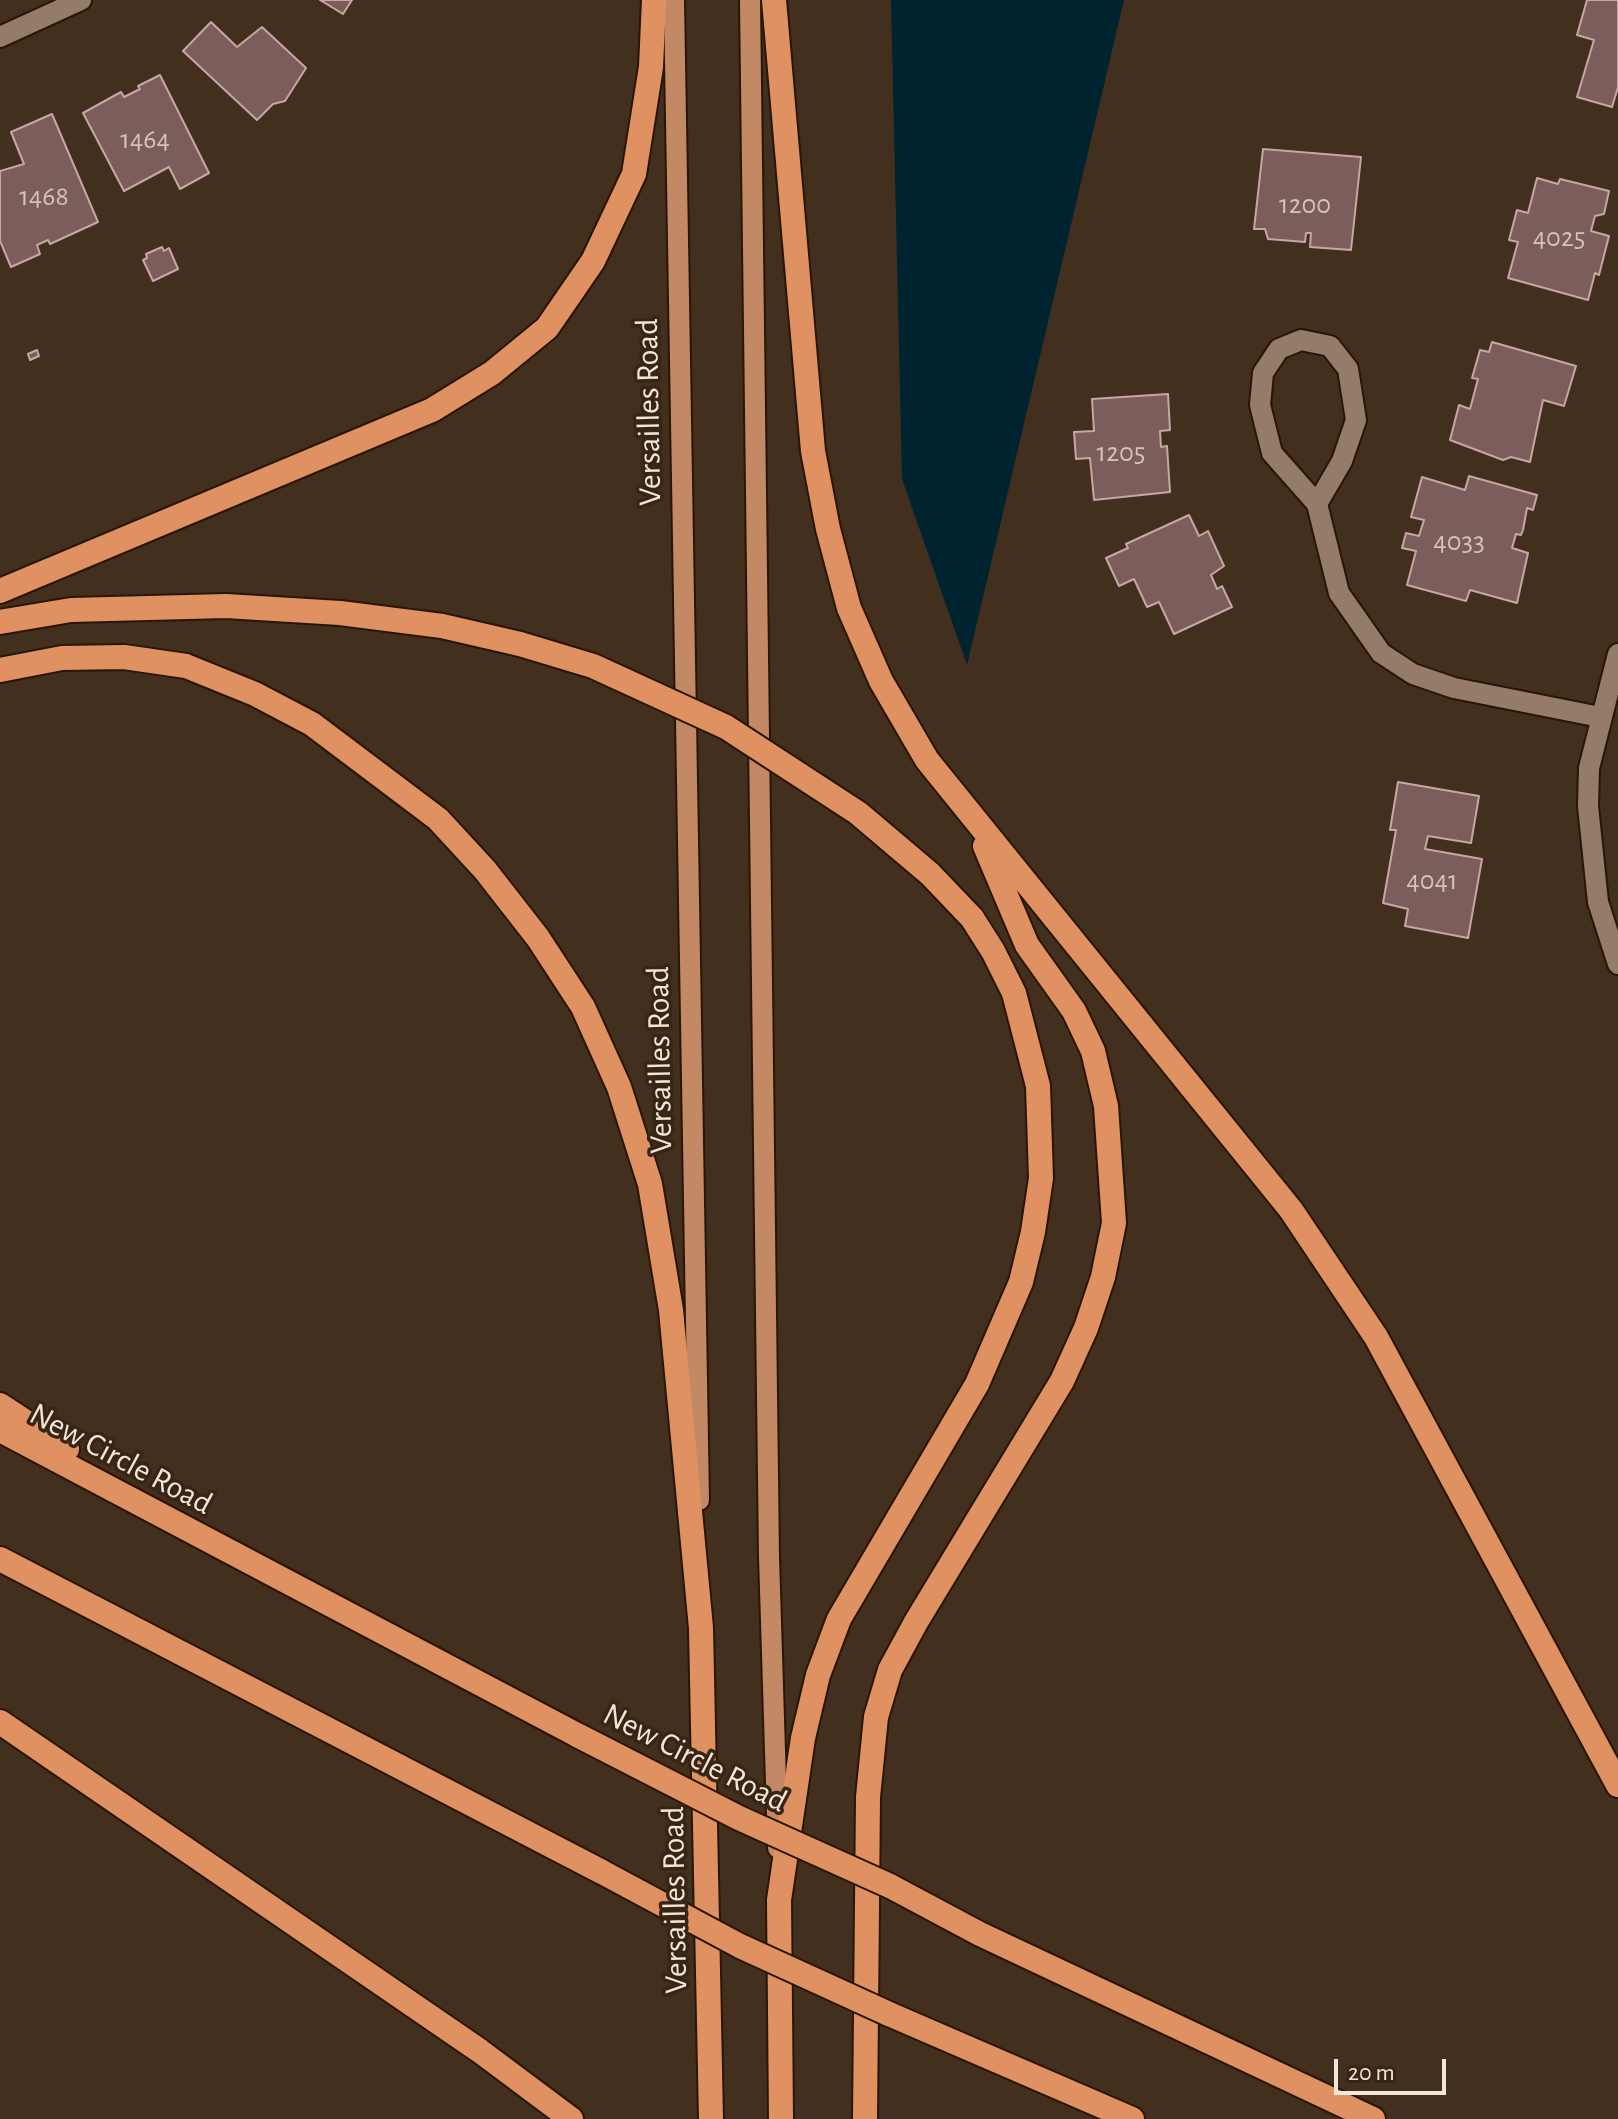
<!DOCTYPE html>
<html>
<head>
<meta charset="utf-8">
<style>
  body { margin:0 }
  #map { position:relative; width:1618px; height:2119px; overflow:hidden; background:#432f1e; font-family:"Alegreya Sans",sans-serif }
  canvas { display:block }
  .scale { position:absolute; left:1334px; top:2059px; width:112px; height:36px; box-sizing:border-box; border:4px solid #f2e5da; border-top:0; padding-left:10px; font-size:24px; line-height:28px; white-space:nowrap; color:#f2e5da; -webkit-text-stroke:6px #382514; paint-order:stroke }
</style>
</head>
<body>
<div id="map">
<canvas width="1618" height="2119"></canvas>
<div class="scale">20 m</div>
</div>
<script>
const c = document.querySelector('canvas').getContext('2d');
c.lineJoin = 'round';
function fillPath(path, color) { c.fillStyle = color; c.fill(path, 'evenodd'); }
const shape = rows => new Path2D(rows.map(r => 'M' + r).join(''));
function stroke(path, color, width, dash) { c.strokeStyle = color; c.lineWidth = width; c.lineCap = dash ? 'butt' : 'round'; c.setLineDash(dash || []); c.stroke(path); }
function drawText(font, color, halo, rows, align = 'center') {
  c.font = font + ' "Alegreya Sans",sans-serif'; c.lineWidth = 7; c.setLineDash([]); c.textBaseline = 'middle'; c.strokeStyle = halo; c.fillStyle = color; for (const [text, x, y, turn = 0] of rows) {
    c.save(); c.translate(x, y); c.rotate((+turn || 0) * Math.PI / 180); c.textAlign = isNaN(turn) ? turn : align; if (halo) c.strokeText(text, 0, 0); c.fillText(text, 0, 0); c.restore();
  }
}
fillPath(shape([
  [891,0,1124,0,967,665,902,479]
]), '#002330');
const building = shape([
  [320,0,352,0,343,14,320,0],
  [1587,0,1618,0,1618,87,1612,107,1577,97,1594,40,1577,35,1587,0],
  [211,22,237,47,262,27,306,68,285,101,273,104,257,120,183,51,211,22],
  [160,75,209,173,180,189,169,167,124,191,83,113,121,92,124,97,140,89,138,86,160,75],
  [52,114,98,222,50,244,48,240,37,245,40,254,11,267,0,241,0,171,24,164,11,132,52,114],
  [1263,149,1361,157,1351,250,1310,247,1311,233,1306,233,1305,242,1268,239,1265,229,1254,229,1263,149],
  [1537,178,1558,184,1560,179,1609,191,1604,214,1595,216,1591,231,1609,236,1599,275,1595,273,1588,300,1508,278,1518,242,1509,240,1517,210,1528,213,1537,178],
  [162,247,164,251,169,248,178,269,153,281,143,260,147,258,146,254,162,247],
  [1492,342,1576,366,1564,406,1543,400,1530,462,1511,457,1503,460,1450,440,1459,405,1470,409,1478,379,1472,378,1480,350,1489,352,1492,342],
  [37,350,39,356,30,360,28,354,37,350],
  [1168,394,1170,430,1160,431,1161,447,1167,446,1170,492,1094,500,1090,458,1076,459,1074,432,1094,431,1092,399,1168,394],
  [1469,476,1537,495,1533,510,1527,508,1523,530,1521,535,1516,534,1512,548,1528,553,1517,603,1470,590,1466,601,1407,585,1416,551,1402,548,1406,533,1419,536,1424,520,1411,517,1422,477,1465,490,1469,476],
  [1189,515,1199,536,1208,531,1224,566,1211,575,1217,589,1222,586,1232,607,1174,634,1159,602,1147,607,1134,579,1119,586,1106,558,1128,548,1126,544,1189,515],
  [1398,782,1479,796,1471,843,1428,836,1425,849,1482,859,1468,938,1405,926,1408,909,1383,903,1396,830,1390,830,1398,782]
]);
fillPath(building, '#7b5d5c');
stroke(building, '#c8a6a5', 2);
const street = shape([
  [0,37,81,0],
  [1317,504,1342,461,1356,420,1348,369,1330,346,1301,340,1279,349,1263,373,1260,405,1272,453,1317,504,1339,593,1381,653,1413,674,1454,688,1600,717],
  [1618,654,1589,768,1588,806,1598,902,1618,964]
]);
const primary = shape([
  [674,0,699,1500],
  [750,0,769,1557,778,1848]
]);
const highway = shape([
  [774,0,813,451,828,529,849,608,881,681,927,760,1291,1210,1376,1337,1618,1785],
  [0,591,432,410,492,373,547,328,593,261,634,174,651,67,654,0],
  [0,622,71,610,226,606,340,613,442,626,520,644],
  [0,670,62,658,124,657,186,666,255,694,312,724,438,819,485,870,538,938,583,1007,619,1087,650,1184,671,1310,701,1628,711,2119],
  [0,1405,67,1449],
  [0,1430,579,1736],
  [0,1559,602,1872],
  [0,1722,480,2051,571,2119],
  [890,1886,980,1934,1373,2119],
  [889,2014,1132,2119],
  [781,2119,779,1900,803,1738,818,1675,839,1619,977,1384,1021,1282,1033,1232,1041,1178,1038,1086,1014,993,993,951,972,918],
  [865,2119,868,1797,876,1717,890,1670,916,1622,1062,1381,1086,1328,1103,1277,1114,1223,1106,1106,1093,1051,1074,1011,1027,945,985,846]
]);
stroke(street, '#291606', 24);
stroke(primary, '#291606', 24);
stroke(highway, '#291606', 28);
stroke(street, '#947c69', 20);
stroke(primary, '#c28964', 20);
stroke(highway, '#e09161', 24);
const highwayBridge = shape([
  [520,644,593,666,726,727,858,813,930,874,972,918],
  [579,1736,739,1818,890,1886],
  [602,1872,740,1946,889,2014]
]);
stroke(highwayBridge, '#291606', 28, []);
stroke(highwayBridge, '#e09161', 24);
drawText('28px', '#d4c3ba', null, [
  ["1464",145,140],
  ["1468",44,197],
  ["1200",1305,205],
  ["4025",1559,238],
  ["1205",1121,453],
  ["4033",1459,542],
  ["4041",1432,881]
]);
drawText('32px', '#f2e5da', '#382514', [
  ["Versailles Road",649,412,-91],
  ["Versailles Road",660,1060,-91],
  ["New Circle Road",121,1459,28],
  ["New Circle Road",695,1758,27],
  ["Versailles Road",675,1900,-91]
]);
</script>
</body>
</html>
